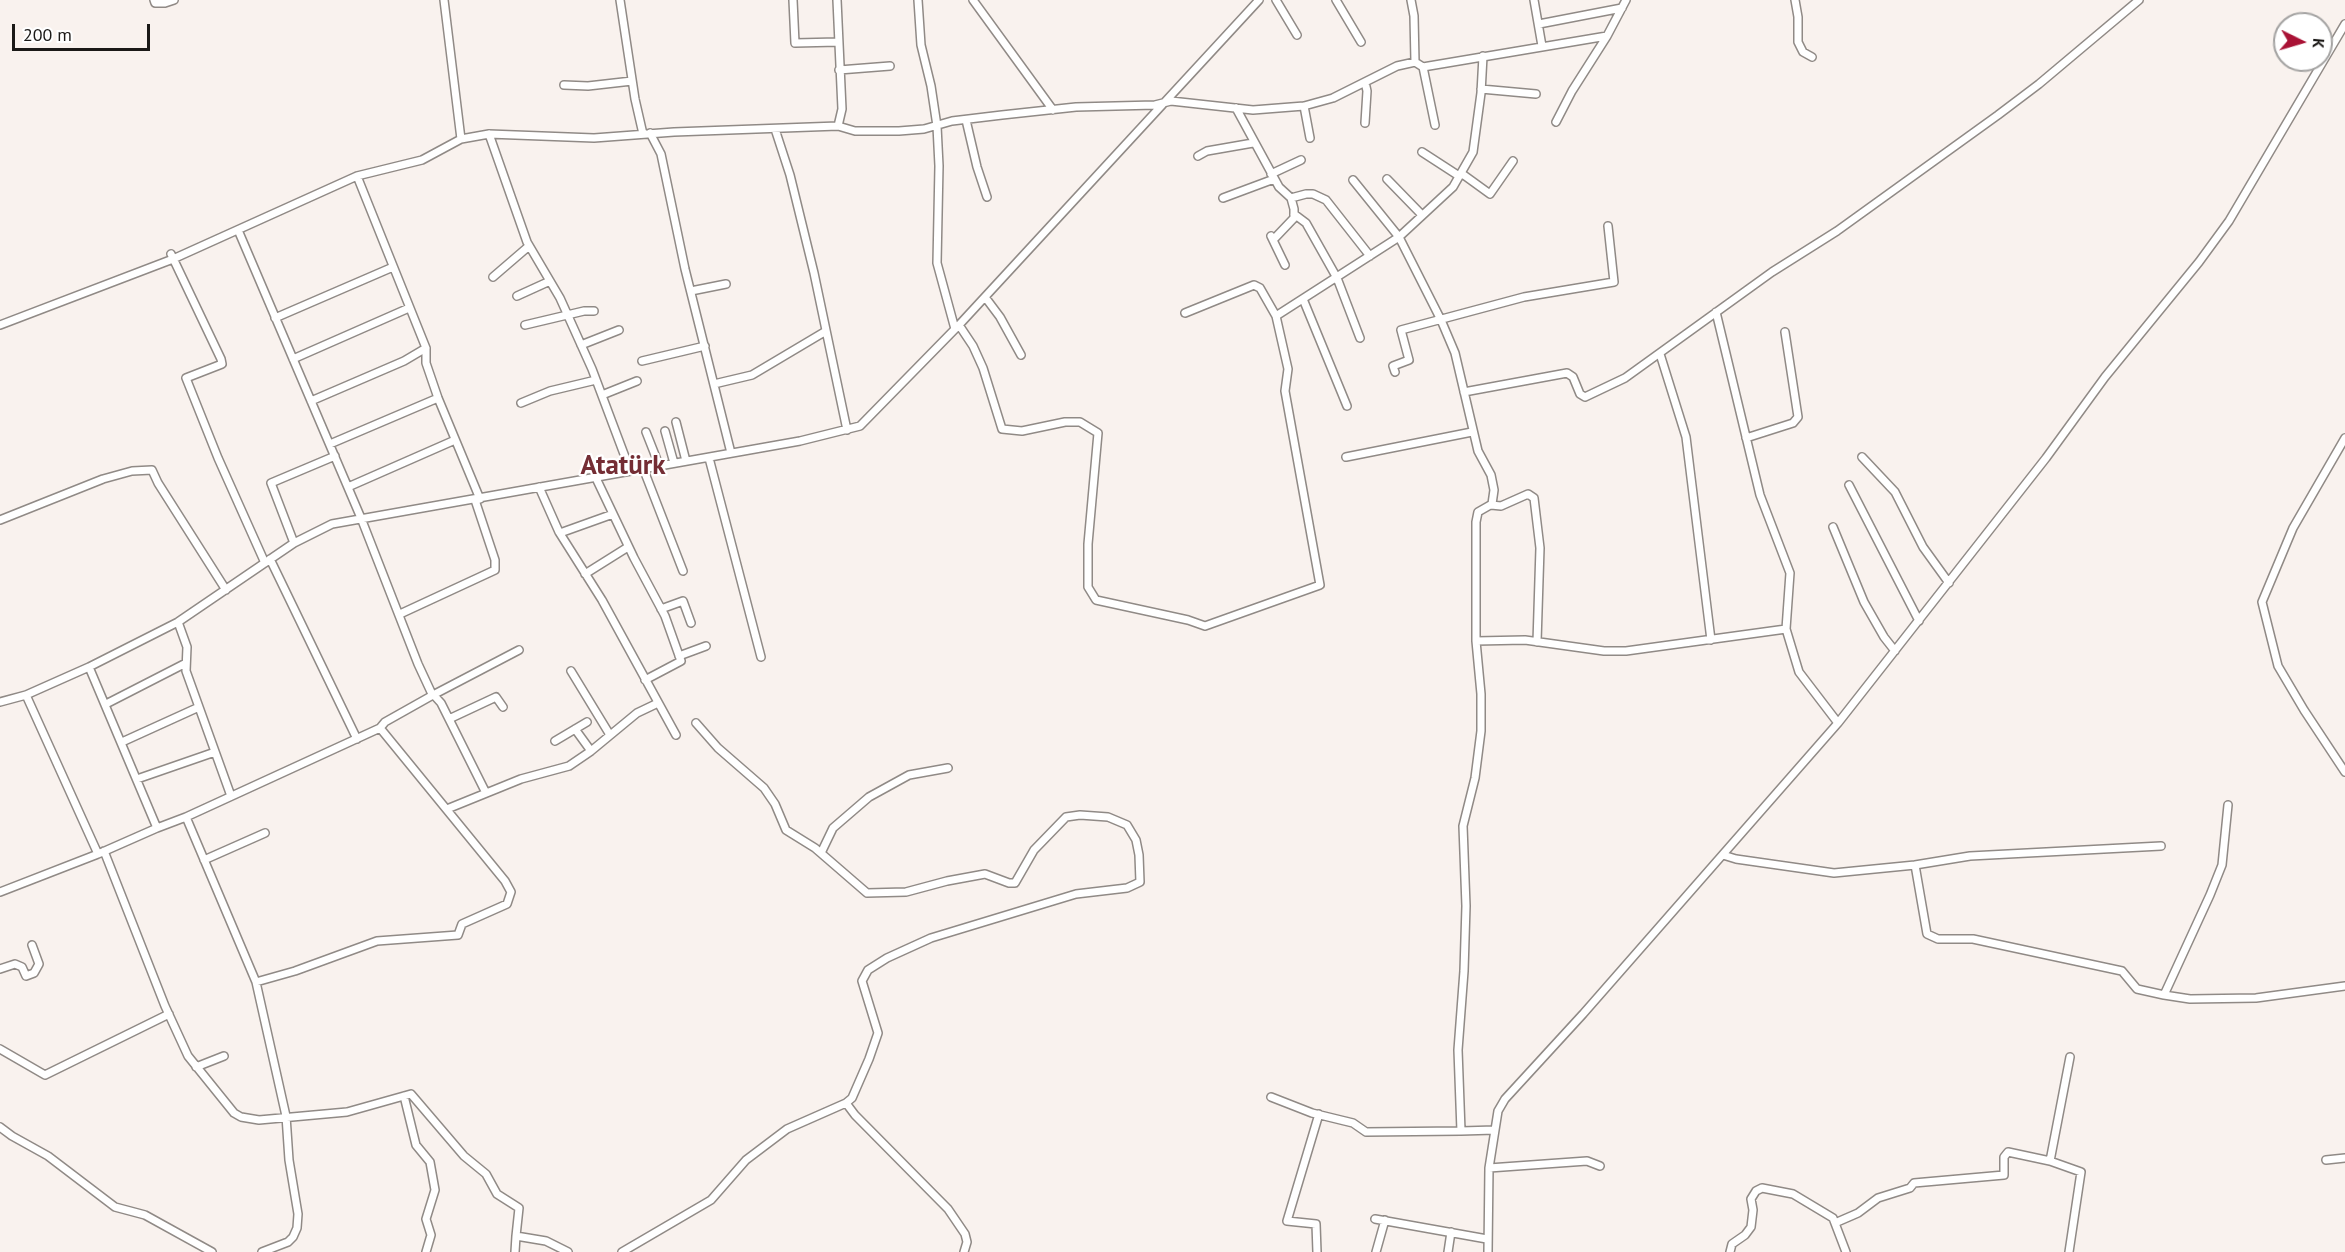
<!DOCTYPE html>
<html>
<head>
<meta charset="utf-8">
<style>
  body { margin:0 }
  #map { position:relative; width:2345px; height:1252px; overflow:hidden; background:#f9f2ee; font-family:"PT Sans",sans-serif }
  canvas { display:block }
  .north { position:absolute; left:2273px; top:12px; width:60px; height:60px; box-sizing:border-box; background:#fff; border:2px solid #a4a3a2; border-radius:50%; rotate:95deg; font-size:16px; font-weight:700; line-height:24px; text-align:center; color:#1b1917 }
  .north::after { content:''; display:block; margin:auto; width:21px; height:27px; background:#a91235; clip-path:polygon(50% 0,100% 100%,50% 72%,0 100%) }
  .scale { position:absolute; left:12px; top:24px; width:138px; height:27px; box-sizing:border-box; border:3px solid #1b1917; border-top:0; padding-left:8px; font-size:18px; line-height:21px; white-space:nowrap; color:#1b1917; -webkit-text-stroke:4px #fff; paint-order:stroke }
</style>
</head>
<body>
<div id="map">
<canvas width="2345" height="1252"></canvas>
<div class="north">K</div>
<div class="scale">200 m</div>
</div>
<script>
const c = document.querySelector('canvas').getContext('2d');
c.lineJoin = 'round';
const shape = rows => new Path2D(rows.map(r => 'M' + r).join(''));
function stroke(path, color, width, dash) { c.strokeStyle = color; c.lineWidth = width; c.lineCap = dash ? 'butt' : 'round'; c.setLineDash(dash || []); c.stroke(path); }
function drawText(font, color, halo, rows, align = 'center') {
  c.font = font + ' "PT Sans",sans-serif'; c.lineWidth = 4.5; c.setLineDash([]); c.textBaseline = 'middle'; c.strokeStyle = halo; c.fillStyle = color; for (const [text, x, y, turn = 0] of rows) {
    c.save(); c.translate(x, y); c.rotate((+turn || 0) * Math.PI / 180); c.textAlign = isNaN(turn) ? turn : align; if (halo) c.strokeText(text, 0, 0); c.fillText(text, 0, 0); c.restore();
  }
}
const minor = shape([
  [154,0,155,3,165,3,174,0],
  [444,0,461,139],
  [620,0,635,99,643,134],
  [793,0,795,43,838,42],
  [837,0,842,109,838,126],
  [918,0,921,45,931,86,937,126,939,166,937,263,955,329],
  [973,0,1053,110],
  [1276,0,1297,35],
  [1336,0,1361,42],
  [1534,0,1542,46],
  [1795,0,1798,17,1798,42,1803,52,1812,57],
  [1539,24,1622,8],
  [1415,62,1423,67,1607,36,1626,0],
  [1423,67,1435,125],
  [839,70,890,66],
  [564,85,588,86,632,81],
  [1481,89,1536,94],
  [1304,106,1310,138],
  [1236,108,1279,187,1291,198,1306,194,1313,194,1326,200,1370,256],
  [966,120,977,167,987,197],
  [1556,122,1572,91,1607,36],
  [1365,123,1367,91,1365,82],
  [775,129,790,175,814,273,847,430],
  [650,133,661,154,685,269,731,453],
  [489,134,527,242,560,298,592,369,630,470],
  [1422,152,1459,176],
  [1198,156,1207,151,1253,143],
  [1461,173,1490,194,1513,161],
  [1271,174,1301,160],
  [357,176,426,348,426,363,438,398,480,499],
  [1387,179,1422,215],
  [1353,180,1399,237,1441,320,1455,353,1478,451,1491,475,1494,490,1492,504,1478,512,1476,522,1476,641,1481,694,1481,731,1475,778,1463,826,1466,906,1464,971,1458,1050,1461,1131,1495,1130],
  [1223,198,1274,179],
  [1294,214,1306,223,1337,278,1360,338],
  [238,230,361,518,418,664,431,692,441,703,486,793],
  [1271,236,1285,265],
  [1273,240,1294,218,1294,209,1291,198],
  [171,254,221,359,222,364,186,378,218,458,265,563],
  [493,277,529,246],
  [691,291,726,284],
  [517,296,550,281],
  [985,297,1000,317,1021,355],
  [1303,299,1347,406],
  [1716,312,1760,495,1790,573,1786,629],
  [1185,313,1254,285,1260,288,1276,316],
  [275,318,393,267],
  [0,325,173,259,357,176,422,160,461,139,489,134,594,138,674,132,838,126,855,131,899,131,924,129,952,121,1002,115,1076,107,1155,105,1171,101,1253,110,1304,106,1333,98,1397,66,1415,62,1414,16,1411,0],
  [525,325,584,311,594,311],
  [959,325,973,346,983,368,1002,429,1022,431,1065,422,1080,422,1098,433,1088,544,1088,587,1096,600,1188,620,1205,626,1320,585,1285,391,1288,369,1276,316,1399,237,1453,187,1473,152,1481,93,1483,56],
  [581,345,619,330],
  [1660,354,1686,437,1711,640],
  [293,359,409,308],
  [642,361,705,346],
  [1395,372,1393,366,1409,360,1401,330,1524,297,1614,282,1608,226],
  [714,384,752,375,826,331],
  [1464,392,1567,373,1573,377,1580,394,1585,397,1625,378,1772,272,1837,231,1998,115,2039,84,2139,0],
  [602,395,637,381],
  [311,401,404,361,426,348],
  [521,403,550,391,596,380],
  [676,422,686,461],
  [665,431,674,463],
  [646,432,659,465],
  [1746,438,1793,423,1798,417,1785,332],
  [2345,438,2293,528,2262,602,2278,666,2304,710,2345,772],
  [330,444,438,398],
  [1346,457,1472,432],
  [1862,457,1895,492,1923,547,1949,583],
  [709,458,761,657],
  [643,468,683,571],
  [595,476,634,558,665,616,681,661,645,680],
  [1849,485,1919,621],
  [348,487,455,440],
  [539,487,559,532,602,600,676,735],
  [1491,505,1501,506,1528,494,1534,498,1540,548,1537,642],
  [0,520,103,479,132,471,152,470,158,483,226,590],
  [1833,527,1864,602,1884,637,1895,651],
  [560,533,613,514],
  [294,543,271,483,335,456],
  [270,559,357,739],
  [585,574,628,547],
  [661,609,683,601,691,623],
  [400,614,495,570,495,560,475,500],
  [178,622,187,647,186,671,231,796],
  [1476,641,1525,640,1604,651,1626,651,1786,629,1799,672,1838,723],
  [679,656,706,646],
  [89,667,157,828,186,817,256,982,286,1116,289,1160,298,1214,297,1228,293,1237,288,1242,262,1252],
  [571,671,610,735],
  [26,695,98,854],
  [0,702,26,695,89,667,178,622,294,543,332,524,800,441,860,426,959,325,1259,0],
  [106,704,186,663],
  [449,719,496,697,503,707],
  [380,728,385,722,433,695,519,650],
  [575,729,591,751],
  [555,741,587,722],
  [122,742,199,707],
  [137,779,215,752],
  [447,809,521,779,569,766,591,751,637,713,658,703],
  [186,817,380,728,505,881,511,892,507,904,462,924,458,935,377,941,295,971,256,982],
  [104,851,165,1006,188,1056,234,1113,241,1117,259,1120,347,1112,411,1094,464,1156,486,1174,497,1194,519,1208,516,1236,546,1241,568,1252],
  [821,853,833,828,869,797,909,775,948,768],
  [1723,855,1736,859,1834,873,1915,865,1927,934,1938,939,1973,939,2122,971,2137,989,2164,995,2210,895,2222,865,2228,805],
  [204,860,265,833],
  [1915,865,1970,856,2161,846],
  [0,892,98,854,157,828],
  [0,969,15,964,22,967,26,976,34,973,39,964,32,945],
  [2164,995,2190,999,2256,998,2345,986],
  [0,1049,45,1075,169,1014],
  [196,1067,224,1056],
  [404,1096,416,1145,430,1162,435,1190,426,1219,431,1235,426,1252],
  [1271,1097,1312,1113,1353,1123,1366,1132,1461,1131],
  [846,1103,855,1115,948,1209,965,1234,967,1242,964,1252],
  [0,1127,12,1136,48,1156,115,1207,145,1215,212,1252],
  [2326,1160,2345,1158],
  [1489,1168,1587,1161,1600,1166],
  [1375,1219,1487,1239],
  [1835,1223,1858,1213,1878,1198,1910,1188,1914,1183,2004,1175,2004,1157,2008,1152,2050,1161],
  [515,1252,516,1236],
  [622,1252,711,1200,746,1160,787,1129,846,1103,852,1098,869,1059,878,1033,862,981,868,970,887,958,931,938,1076,894,1127,888,1140,882,1139,855,1136,840,1127,825,1108,817,1080,815,1066,817,1034,850,1015,883,1009,883,985,874,947,881,906,892,867,893,815,848,786,830,775,804,764,788,718,748,696,723],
  [1317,1252,1316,1224,1287,1221,1319,1114],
  [1376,1252,1385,1220],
  [1448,1252,1451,1232],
  [1488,1252,1489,1168,1498,1111,1505,1099,1583,1014,1838,723,2046,458,2105,377,2199,262,2229,221,2345,24],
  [1730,1252,1732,1244,1745,1235,1751,1227,1753,1210,1751,1199,1756,1191,1762,1188,1793,1194,1833,1218,1846,1252],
  [2069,1252,2081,1172,2050,1161,2070,1057]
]);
stroke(minor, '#908a86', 10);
stroke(minor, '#fff', 7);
drawText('bold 27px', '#742d34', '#fff', [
  ["Atatürk",623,466]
]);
</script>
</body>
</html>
